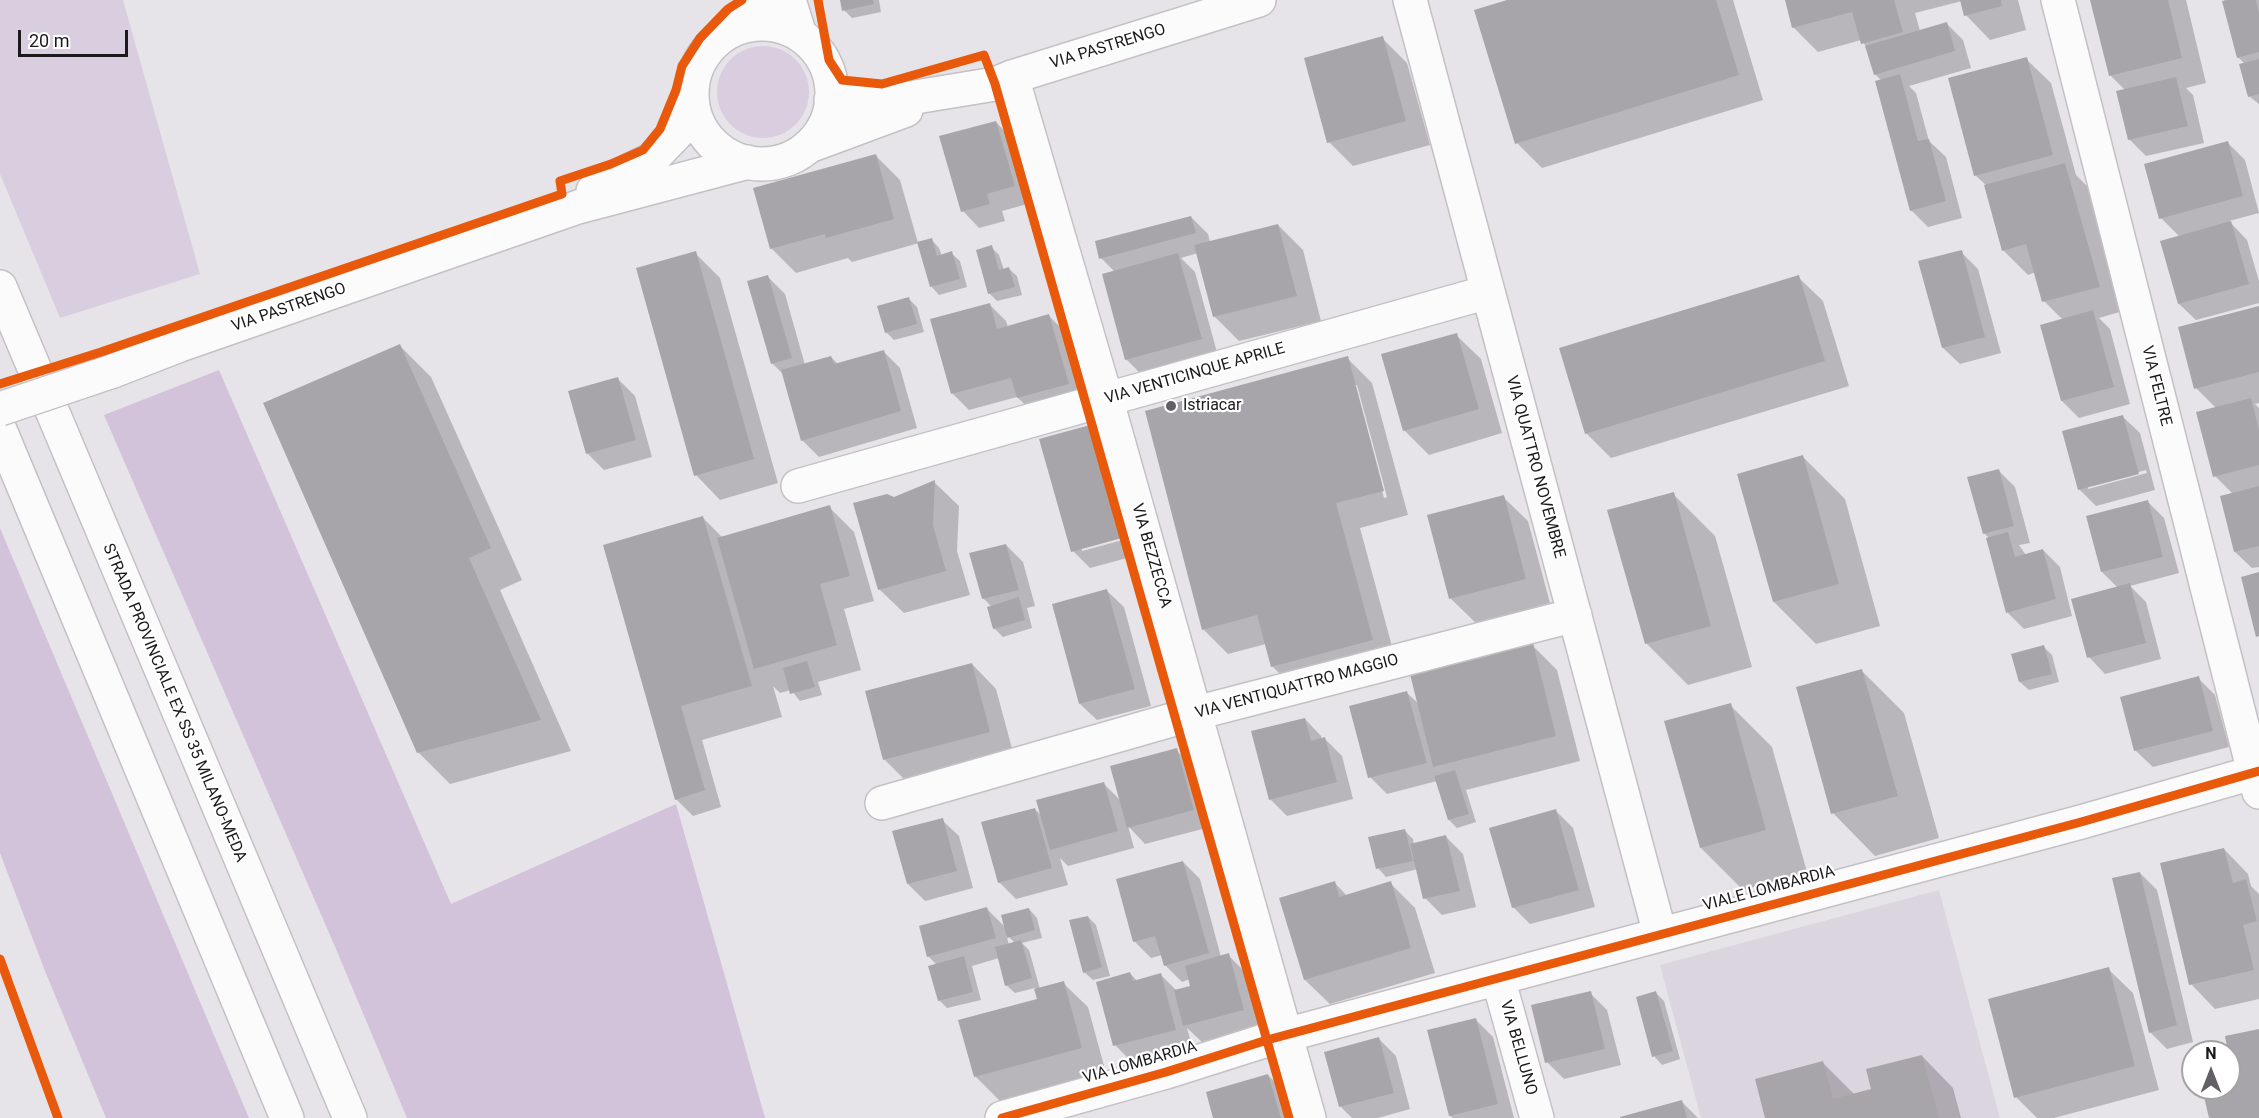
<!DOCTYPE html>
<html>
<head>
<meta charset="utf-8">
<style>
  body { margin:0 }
  #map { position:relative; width:2259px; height:1118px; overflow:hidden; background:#e7e4e9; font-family:Roboto,sans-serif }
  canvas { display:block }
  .north { position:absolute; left:2181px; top:1040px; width:60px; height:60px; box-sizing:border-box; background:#fff; border:2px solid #a4a3a4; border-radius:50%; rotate:0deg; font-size:16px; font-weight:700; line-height:24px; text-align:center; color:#1b191c }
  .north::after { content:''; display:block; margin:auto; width:21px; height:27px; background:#626064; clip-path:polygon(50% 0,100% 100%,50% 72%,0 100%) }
  .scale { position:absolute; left:18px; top:30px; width:110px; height:27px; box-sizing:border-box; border:3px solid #1b191c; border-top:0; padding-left:8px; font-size:18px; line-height:21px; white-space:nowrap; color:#1b191c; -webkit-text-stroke:4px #fff; paint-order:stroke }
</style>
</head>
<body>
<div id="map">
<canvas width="2259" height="1118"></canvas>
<div class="north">N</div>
<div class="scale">20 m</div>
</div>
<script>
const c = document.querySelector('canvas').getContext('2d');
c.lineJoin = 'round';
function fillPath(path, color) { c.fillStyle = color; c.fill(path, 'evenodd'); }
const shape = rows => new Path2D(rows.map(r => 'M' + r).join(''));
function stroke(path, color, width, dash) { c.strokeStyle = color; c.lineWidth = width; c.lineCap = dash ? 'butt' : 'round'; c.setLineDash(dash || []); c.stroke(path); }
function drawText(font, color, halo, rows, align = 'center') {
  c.font = font + ' Roboto,sans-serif'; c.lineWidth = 4.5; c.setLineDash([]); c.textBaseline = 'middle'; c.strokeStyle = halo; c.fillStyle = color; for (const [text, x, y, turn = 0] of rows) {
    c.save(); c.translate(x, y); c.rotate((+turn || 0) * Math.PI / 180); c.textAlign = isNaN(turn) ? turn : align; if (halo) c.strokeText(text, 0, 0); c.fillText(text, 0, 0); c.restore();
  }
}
fillPath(shape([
  [1939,890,2000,1118,1701,1118,1660,965]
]), '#dbd5df');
fillPath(shape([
  [0,0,123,0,200,274,60,318,0,174],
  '717 92a46 46 0 1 1 92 0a46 46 0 1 1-92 0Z'
]), '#d9cee0');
fillPath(shape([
  [219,370,451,904,676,804,765,1118,407,1118,336,949,104,415],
  [0,528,249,1118,106,1118,45,971,0,853]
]), '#d2c2da');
fillPath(shape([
  [841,0,879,0,881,12,852,18,844,10],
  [1512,0,1733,0,1763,100,1542,168,1517,143],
  [1786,0,2018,0,2026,30,1990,40,1966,15,1962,1,1915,13,1920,31,1946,23,1963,40,1971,68,1909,86,1916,93,1929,141,1946,157,1962,218,1928,227,1911,210,1882,81,1875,74,1868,49,1861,40,1818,52,1793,27],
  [2092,0,2186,0,2206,83,2186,88,2193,95,2204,143,2146,156,2129,139,2125,90,2110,75],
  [2224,0,2259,0,2259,104,2250,97,2240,65,2245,64,2238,57],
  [1382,38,1407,63,1430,145,1353,166,1329,142],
  [2026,59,2051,83,2076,175,2090,189,2123,311,2099,318,2110,329,2130,404,2079,418,2062,401,2063,320,2044,301,2036,272,2028,275,2003,250,1986,185,1975,175],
  [996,122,1012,139,1031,203,1002,211,1005,221,979,228,963,211],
  [2228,143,2245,160,2259,213,2229,221,2247,240,2259,281,2259,303,2196,320,2179,304,2180,237,2161,218],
  [875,155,900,180,918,243,931,239,939,248,942,256,951,253,960,261,967,287,939,295,931,286,919,243,852,262,848,258,796,273,771,248],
  [1191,217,1208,234,1210,242,1278,225,1303,250,1321,321,1239,341,1214,316,1198,253,1181,258,1195,272,1218,356,1143,376,1126,359,1115,272,1101,258],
  [991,247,999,255,1004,270,1008,268,1017,276,1022,295,997,301,989,293],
  [1961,252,1978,269,2001,353,1960,364,1943,348],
  [695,253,720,278,778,483,720,500,696,475],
  [768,277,785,294,805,365,831,357,838,364,883,351,900,368,917,428,819,457,802,440,784,375,772,363],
  [1798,277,1823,301,1849,386,1611,458,1587,434,1561,349],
  [909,299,917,307,924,332,894,340,886,332],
  [989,304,1006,321,1008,327,1049,316,1066,333,1085,400,1035,414,1017,397,969,410,952,393],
  [2259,308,2259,403,2255,404,2259,408,2259,567,2252,568,2235,552,2233,494,2215,476,2216,408,2196,388],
  [1456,335,1481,359,1502,433,1429,455,1404,430],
  [400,346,431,377,522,580,500,590,571,751,450,784,418,752],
  [1347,358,1372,383,1408,515,1360,528,1397,665,1297,691,1272,666,1266,644,1228,654,1203,629],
  [1354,385,1357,385,1387,497,1384,498],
  [618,379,635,396,652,457,604,470,587,453],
  [2123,417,2140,433,2155,490,2096,506,2079,489],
  [2146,470,2147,473,2088,489,2088,486],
  [1090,426,1107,443,1138,555,1090,568,1073,551],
  [1129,535,1130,538,1082,551,1082,548],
  [1803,457,1845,499,1880,626,1816,644,1774,602],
  [1998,470,2015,487,2030,543,2019,545,2026,555,2043,550,2060,567,2072,616,2024,629,2007,612,1989,538,1984,533],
  [934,482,959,506,957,551,970,595,904,613,879,589],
  [1673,494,1715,536,1752,667,1688,685,1646,643],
  [1503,497,1528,521,1550,603,1476,623,1451,599],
  [2147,501,2164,518,2179,573,2130,586,2146,602,2161,659,2105,674,2089,657,2118,588,2102,572],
  [829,507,854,532,874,601,844,609,861,670,818,682,822,695,800,701,791,690,780,693,773,686,782,717,702,740,721,807,693,816,676,799,604,546,703,518,722,537],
  [1006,545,1023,562,1035,606,1027,608,1032,628,1003,637,994,628,992,607,983,598],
  [1107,591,1124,607,1151,706,1097,720,1080,704],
  [1532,645,1557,670,1580,761,1466,790,1476,822,1457,828,1449,820,1437,781,1387,794,1370,777,1407,693,1419,704],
  [2044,647,2052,655,2059,682,2029,690,2020,682],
  [972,664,996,689,1014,756,909,784,885,760,867,693],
  [1862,671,1904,713,1939,838,1875,856,1833,813],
  [2198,678,2215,695,2229,747,2153,767,2136,751,2122,698],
  [1730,705,1772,747,1807,872,1743,890,1701,848],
  [1305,719,1321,736,1322,740,1325,739,1342,756,1353,799,1287,816,1270,799],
  [1176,750,1193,767,1210,827,1145,844,1128,826,1134,848,1068,866,1060,858,1068,885,1016,899,999,882,1035,809,1043,817,1104,784,1121,801],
  [1556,811,1573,828,1595,907,1530,924,1513,907],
  [942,820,959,836,973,888,925,901,908,884],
  [1405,831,1413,839,1414,845,1446,837,1463,854,1476,907,1442,915,1425,898,1418,869,1386,877,1378,868],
  [2224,849,2248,874,2251,886,2259,894,2259,999,2215,1009,2191,984],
  [1183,862,1200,879,1221,957,1228,955,1245,972,1260,1026,1202,1042,1187,1028,1192,1046,1132,1062,1115,1045,1130,973,1137,981,1161,975,1177,991,1192,987,1190,979,1182,982,1165,965,1162,955,1151,958,1134,941],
  [2140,873,2157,890,2193,1042,2167,1049,2150,1032],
  [1334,882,1347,896,1390,883,1415,908,1435,973,1330,1004,1305,980],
  [987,909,1006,928,1029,909,1037,918,1042,938,1022,943,1029,950,1040,989,1063,983,1088,1007,1106,1073,1000,1101,975,1076,1039,1000,1035,988,1015,993,1006,985,999,958,972,966,981,1000,947,1008,939,1000,937,965,928,956],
  [1006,934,1015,943,1009,945],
  [1088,917,1096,925,1110,976,1093,980,1084,972],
  [2108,969,2133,993,2159,1090,2054,1118,2037,1118,2016,1097],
  [1590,993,1607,1010,1621,1065,1564,1079,1547,1062],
  [1656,993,1664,1001,1680,1059,1662,1065,1654,1056],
  [1476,1020,1493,1037,1514,1118,1453,1118,1450,1116,1429,1031],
  [1379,1039,1396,1056,1410,1109,1378,1118,1352,1118,1341,1107],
  [1922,1056,1953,1088,1961,1118,1767,1118,1823,1063,1855,1095,1873,1090],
  [1268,1075,1285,1092,1292,1118,1215,1118],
  [1682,1102,1698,1118,1623,1118]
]), '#0003');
fillPath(shape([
  [840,0,873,0,874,4,842,11],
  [1507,0,1716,0,1739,75,1515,144,1474,10],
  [1785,0,1894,0,1903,32,1861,44,1852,12,1792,28],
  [1960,0,2001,0,2002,6,1964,16],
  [2090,0,2168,0,2182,58,2109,76],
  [2228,0,2256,0,2259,13,2259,52,2237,58,2222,1],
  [1947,22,1955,51,1874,75,1865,46],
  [1383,36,1406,121,1327,143,1304,58],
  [2027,57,2053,155,1974,176,1948,78],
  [2259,59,2259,94,2248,97,2239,64],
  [1900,74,1918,141,1929,139,1946,201,1910,211,1875,81],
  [2176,77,2188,126,2128,140,2116,91],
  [996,121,1015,186,987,194,990,204,961,212,939,136],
  [2228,141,2243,196,2159,219,2144,164],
  [876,154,894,219,826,238,825,234,770,249,753,188],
  [2065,163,2100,287,2042,302,2026,244,2002,251,1984,185],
  [1191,216,1196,233,1099,259,1095,241],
  [2231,221,2249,284,2178,304,2160,241],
  [1278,224,1297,296,1213,317,1194,245],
  [932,238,937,256,952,251,960,279,930,287,917,242],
  [992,245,999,270,1009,267,1015,287,988,294,976,250],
  [1962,250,1985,337,1942,348,1918,261],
  [696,251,754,459,694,476,636,268],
  [1178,253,1202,339,1125,360,1102,274],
  [768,275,792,358,771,364,747,281],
  [1799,275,1825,361,1585,434,1559,348],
  [909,297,917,324,885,333,877,306],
  [990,303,997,329,1049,314,1069,384,1017,398,1011,378,951,394,930,319],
  [2259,306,2259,372,2194,389,2178,327],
  [2093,310,2114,387,2061,401,2040,325],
  [1457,333,1479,409,1403,431,1381,354],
  [400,344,491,548,469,558,541,720,417,753,263,403],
  [884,350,901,411,801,441,781,370,831,356,834,364],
  [1348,356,1384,491,1336,503,1373,640,1271,667,1257,615,1202,630,1145,411],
  [618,377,636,440,586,454,568,391],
  [2251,398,2259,430,2259,465,2213,477,2196,412],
  [2123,415,2139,474,2078,490,2062,431],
  [1090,425,1122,538,1071,552,1039,439],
  [1803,455,1839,584,1773,602,1737,474],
  [1999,469,2014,526,1983,534,1967,477],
  [935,480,933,525,946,571,878,590,853,503,887,494,894,497],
  [2259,486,2259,546,2234,552,2220,496],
  [1674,492,1711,626,1645,644,1607,510],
  [1504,495,1526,579,1449,599,1427,515],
  [2148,500,2163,557,2101,572,2086,516],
  [830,505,850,576,820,584,837,645,754,669,717,538],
  [703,516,752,686,681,706,705,790,675,800,603,545],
  [2008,532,2015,557,2043,549,2056,599,2006,613,1986,538],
  [1006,544,1019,590,982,599,969,553],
  [2259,572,2259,636,2256,637,2241,577],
  [2130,583,2146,643,2087,658,2071,599],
  [1107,589,1135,689,1079,704,1052,604],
  [1019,597,1025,620,993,629,987,607],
  [1533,643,1556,736,1433,767,1410,674],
  [2044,645,2052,674,2019,682,2011,654],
  [807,661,815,687,790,694,783,668],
  [972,663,990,732,883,760,865,691],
  [1862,669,1898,796,1831,814,1796,687],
  [2199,676,2213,731,2134,751,2120,697],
  [1407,691,1427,763,1368,778,1349,706],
  [1731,703,1766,830,1700,848,1664,721],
  [1305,718,1311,741,1325,737,1337,782,1269,800,1251,731],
  [1177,748,1194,810,1127,828,1110,766],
  [1455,770,1469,814,1448,820,1434,776],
  [1104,782,1118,831,1050,850,1036,800],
  [1035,808,1052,868,998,883,981,822],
  [1556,809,1579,890,1512,908,1489,828],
  [943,818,957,871,907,884,892,831],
  [1405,829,1413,861,1376,869,1368,837],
  [1446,835,1460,891,1423,899,1410,844],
  [2224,848,2233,883,2246,879,2257,921,2243,925,2254,970,2189,985,2160,863],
  [1183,861,1209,953,1164,966,1155,936,1133,942,1116,879],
  [2140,872,2177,1025,2149,1033,2112,878],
  [1335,881,1339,897,1391,881,1411,948,1304,980,1279,898],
  [987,907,996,938,927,957,919,926],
  [1029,908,1035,930,1007,938,1001,915],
  [1088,916,1102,967,1083,973,1069,920],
  [1021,940,1032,978,1005,986,995,947],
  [1229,953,1244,1010,1183,1026,1174,990,1190,986,1185,966],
  [964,956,973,992,938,1001,928,966],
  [2109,967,2135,1066,2014,1098,1988,999],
  [1130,972,1133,981,1161,973,1176,1030,1113,1046,1096,982],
  [1064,981,1082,1048,974,1077,958,1020,1037,999,1034,989],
  [1591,991,1605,1049,1545,1063,1531,1005],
  [1656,991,1673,1051,1652,1057,1636,997],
  [1476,1018,1498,1104,1449,1116,1427,1030],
  [2259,1029,2259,1118,2209,1118,2202,1088,2229,1088,2229,1052,2212,1051,2227,1047,2225,1036],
  [1379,1037,1394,1093,1339,1107,1324,1052],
  [1922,1055,1939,1118,1765,1118,1755,1079,1823,1061,1833,1099,1871,1089,1866,1069],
  [1268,1074,1281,1118,1213,1118,1206,1092],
  [1682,1100,1687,1118,1620,1118,1620,1117]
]), '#a7a5a9');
const minor = shape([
  [789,0,800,35],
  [1410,0,1660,934],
  [2058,0,2259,792],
  [725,34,763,0],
  [1012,77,1106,398,1309,1118],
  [798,486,1488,292],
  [882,803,1196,713,1575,615],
  [1498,978,1537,1118],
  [1002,1118,1166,1072,1267,1040,2081,822,2259,771]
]);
const tertiary = shape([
  '692 94a70 70 0 1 1 140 0a70 70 0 1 1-140 0Z',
  [831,100,879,103,995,84,1012,77,1259,0],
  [809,146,906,110],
  [593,191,599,185,651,160,680,130,691,91],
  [113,371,180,345,578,207,748,162]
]);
const trunk = shape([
  [0,287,350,1118],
  [0,430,287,1118]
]);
stroke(minor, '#c4c1c5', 36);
stroke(tertiary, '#c4c1c5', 36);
stroke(trunk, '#c4c1c5', 36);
stroke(minor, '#fbfbfc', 33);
stroke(tertiary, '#fbfbfc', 33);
stroke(trunk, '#fbfbfc', 33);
const tertiaryBridge = shape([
  [0,409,113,371]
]);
stroke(tertiaryBridge, '#c4c1c5', 36, []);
stroke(tertiaryBridge, '#fbfbfc', 33);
stroke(shape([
  [818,0,829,60,842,80,882,84,984,55,995,84,1289,1118],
  [0,384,101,352,562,194,560,181,611,164,643,150,660,129,676,90,682,66,700,38,728,9,742,0],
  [0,959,58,1118],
  [1002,1118,1166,1072,1267,1040,2081,822,2259,771]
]), '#e8590c', 9);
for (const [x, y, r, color] of [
  [1171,406,6,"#626064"]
]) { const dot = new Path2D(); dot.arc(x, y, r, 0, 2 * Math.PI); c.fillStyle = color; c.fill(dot); stroke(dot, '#fff', 2); }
drawText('16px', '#1b191c', '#fff', [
  ["VIA PASTRENGO",1108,47,-17],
  ["VIA PASTRENGO",289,308,-19],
  ["VIA VENTICINQUE APRILE",1195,374,-16],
  ["VIA FELTRE",2156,386,76],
  ["VIA QUATTRO NOVEMBRE",1535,467,75],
  ["VIA BEZZECCA",1151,556,74],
  ["VIA VENTIQUATTRO MAGGIO",1297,687,-15],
  ["STRADA PROVINCIALE EX SS 35 MILANO-MEDA",174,703,67],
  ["VIALE LOMBARDIA",1769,889,-15],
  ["VIA BELLUNO",1518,1048,74],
  ["VIA LOMBARDIA",1140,1063,-16]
]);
drawText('16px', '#1b191c', '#fff', [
  ["Istriacar",1183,406]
], 'left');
</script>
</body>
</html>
